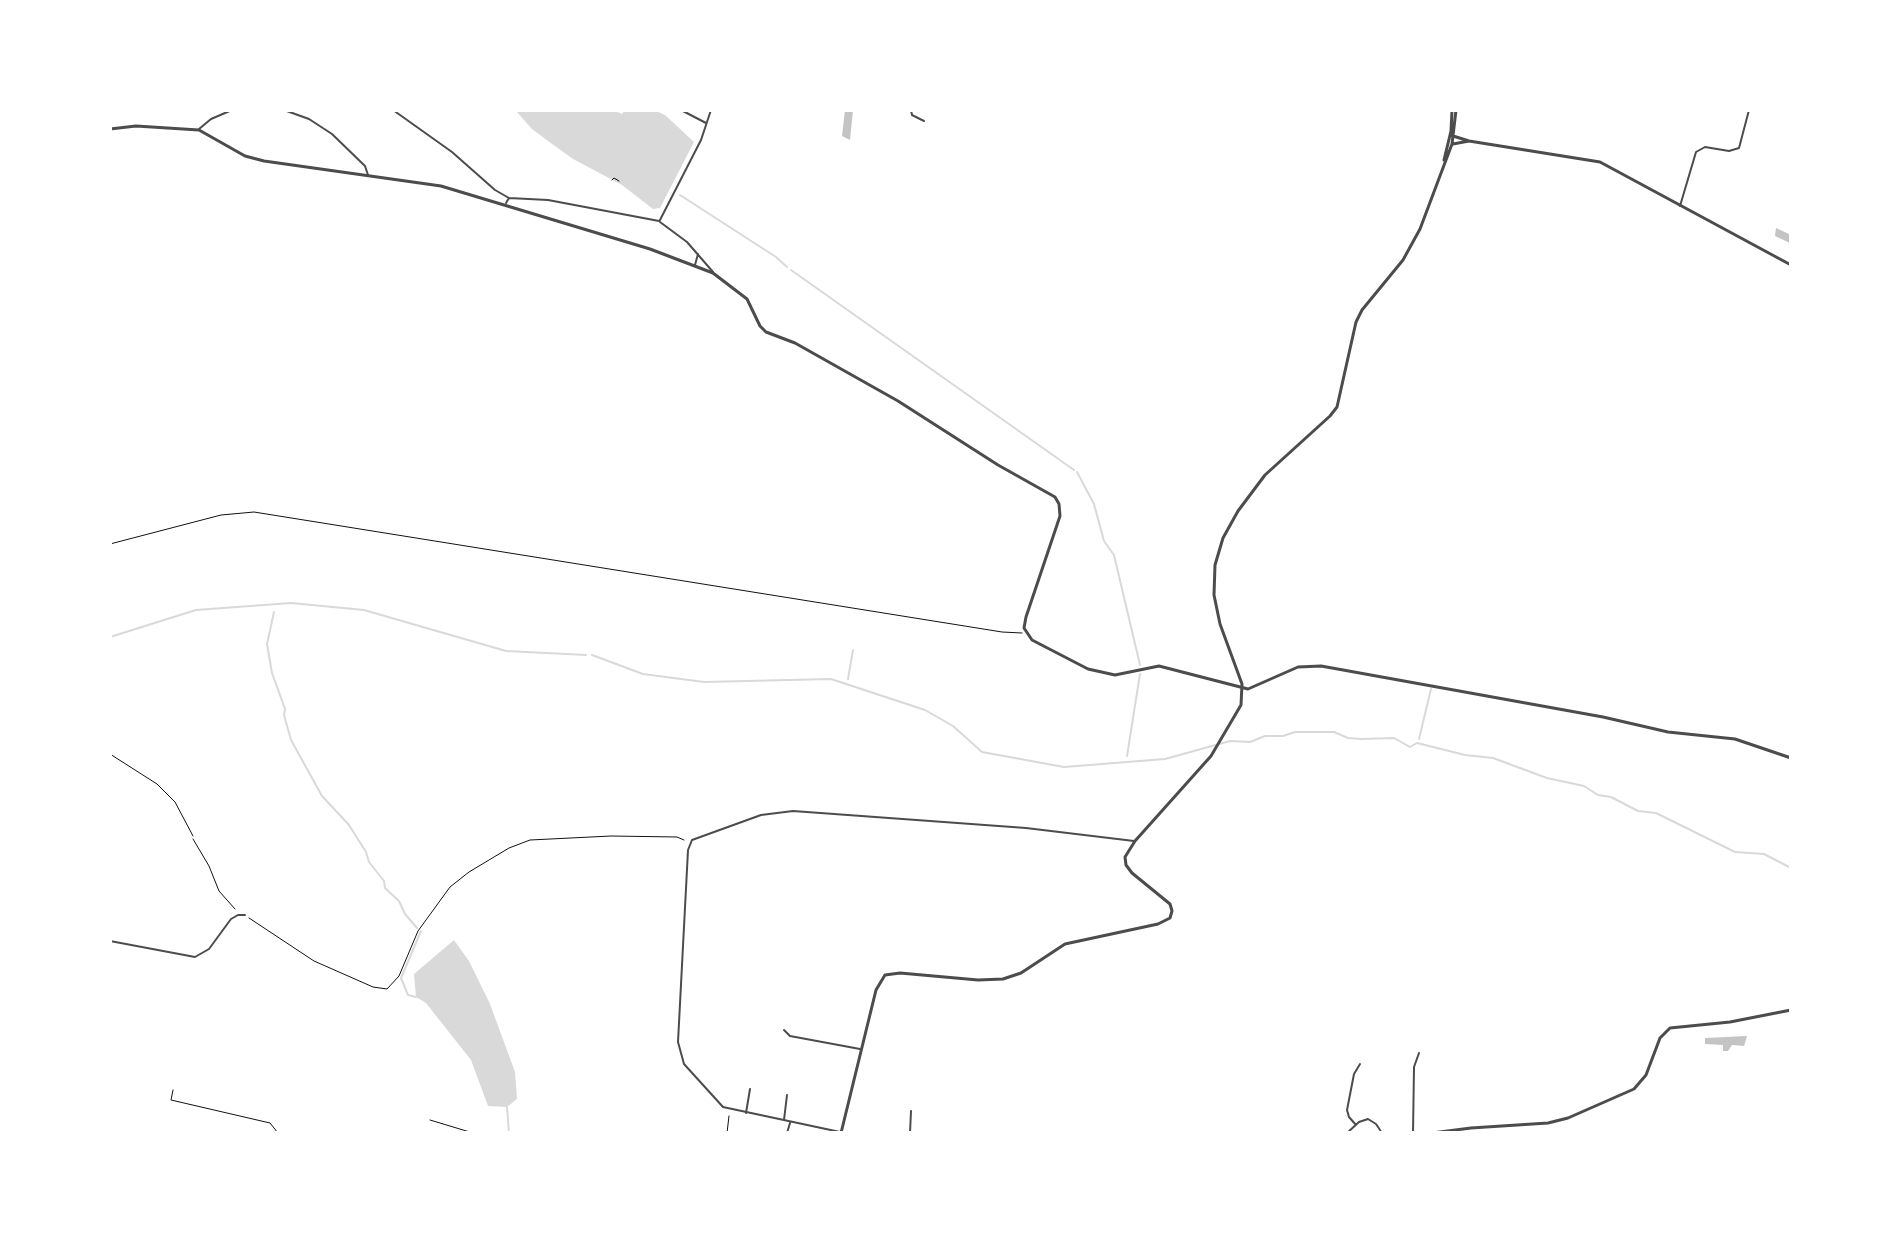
<!DOCTYPE html>
<html>
<head>
<meta charset="utf-8">
<style>
  body { margin:0 }
  #map { position:relative; width:1901px; height:1243px; overflow:hidden; background:#fff; font-family:"Noto Sans",sans-serif }
  canvas { display:block }
  .frame { position:absolute; inset:0; border:112px solid #fff; pointer-events:none }
</style>
</head>
<body>
<div id="map">
<canvas width="1901" height="1243"></canvas>
<div class="frame"></div>
</div>
<script>
const c = document.querySelector('canvas').getContext('2d');
c.lineJoin = 'round';
function fillPath(path, color) { c.fillStyle = color; c.fill(path, 'evenodd'); }
const shape = rows => new Path2D(rows.map(r => 'M' + r).join(''));
function stroke(path, color, width, dash) { c.strokeStyle = color; c.lineWidth = width; c.lineCap = dash ? 'butt' : 'round'; c.setLineDash(dash || []); c.stroke(path); }
fillPath(shape([
  [515,110,613,110,622,114,625,110,654,110,665,115,694,142,660,208,653,209,622,185,573,159,548,141,532,129],
  [454,940,469,961,490,1004,515,1072,517,1099,507,1107,488,1106,471,1060,426,1003,416,997,414,974]
]), '#d9d9d9');
stroke(shape([
  [680,195,776,257,787,267],
  [791,270,1074,470],
  [1077,472,1094,504,1104,541,1114,555,1140,665],
  [274,612,267,644,272,673,285,709,284,715,291,740,322,796,349,825,366,852,369,862,384,881,385,888,399,901,405,914,417,928],
  [110,637,196,610,291,603,364,610,506,651,586,655],
  [592,655,643,674,704,682,831,679,925,710,953,726,982,752,1064,767,1165,759,1230,741,1250,742,1265,736,1283,736,1295,732,1334,732,1348,738,1361,739,1394,738,1410,747,1417,743,1465,755,1493,758,1547,778,1584,786,1598,795,1611,797,1638,811,1656,813,1735,852,1764,854,1791,868],
  [848,679,853,650],
  [1419,739,1431,689],
  [1127,756,1140,674],
  [416,997,408,995,401,978,421,931],
  [507,1107,509,1133],
  [110,1132,116,1133]
]), '#d9d9d9', 2);
fillPath(shape([
  [845,110,853,110,850,140,842,136],
  [1776,228,1791,235,1790,243,1775,236],
  [1747,1036,1744,1046,1732,1045,1728,1051,1723,1051,1723,1045,1705,1044,1705,1038]
]), '#c4c4c4');
stroke(shape([
  [612,180,614,178,619,181],
  [110,544,221,515,254,512,1002,632,1022,633],
  [110,754,157,784,175,802,193,836],
  [193,839,209,866,219,891,235,909],
  [249,918,314,961,373,987,387,989,399,976,418,931,450,887,469,872,509,848,530,840,611,836,677,837,684,840],
  [173,1090,171,1100,270,1123,278,1133],
  [430,1120,473,1133],
  [727,1133,729,1116]
]), '#111', 1);
stroke(shape([
  [284,110,309,119,332,134,365,166,368,175],
  [393,110,452,152,495,190,509,198],
  [681,110,706,123],
  [911,110,912,115,924,121],
  [199,129,211,119,232,110],
  [506,203,509,198,548,200,659,221],
  [1680,206,1696,152,1705,147,1729,151,1739,148,1749,110],
  [660,220,701,140,711,110],
  [660,222,687,242,713,272],
  [695,265,698,254],
  [110,941,195,957,209,949,231,919,238,915,245,915],
  [784,1030,790,1036,860,1049],
  [746,1113,750,1089],
  [784,1120,787,1095],
  [1356,1125,1349,1117,1347,1110,1354,1074,1360,1064],
  [840,1132,723,1107,684,1064,678,1042,688,850,692,840,761,815,793,811,1026,828,1134,841],
  [787,1133,790,1123],
  [910,1133,911,1111],
  [1347,1133,1359,1122,1368,1119,1376,1124,1382,1133],
  [1413,1133,1414,1067,1419,1053]
]), '#4c4c4c', 2);
stroke(shape([
  [110,129,136,126,199,130,245,156,264,161,441,186,650,249,713,273,747,299,760,326,766,332,795,343,898,401,998,465,1055,497,1059,504,1060,516,1026,617,1024,628,1032,640,1088,669,1115,675,1159,666,1248,689,1298,667,1321,666,1603,717,1668,732,1735,739,1791,758],
  [1450,135,1469,141,1600,162,1791,265],
  [1453,144,1469,141],
  [1444,160,1451,131,1452,110],
  [841,1133,876,990,885,975,900,973,978,980,1003,979,1021,973,1065,944,1158,924,1170,918,1172,911,1170,904,1132,873,1126,865,1125,857,1135,841,1211,756,1241,705,1242,684,1220,624,1214,595,1215,565,1223,538,1238,511,1265,475,1330,416,1337,407,1356,322,1362,310,1403,260,1420,229,1452,144,1456,110],
  [1432,1133,1471,1128,1548,1123,1568,1118,1634,1089,1646,1075,1660,1038,1670,1028,1730,1022,1791,1010]
]), '#4c4c4c', 3);
</script>
</body>
</html>
